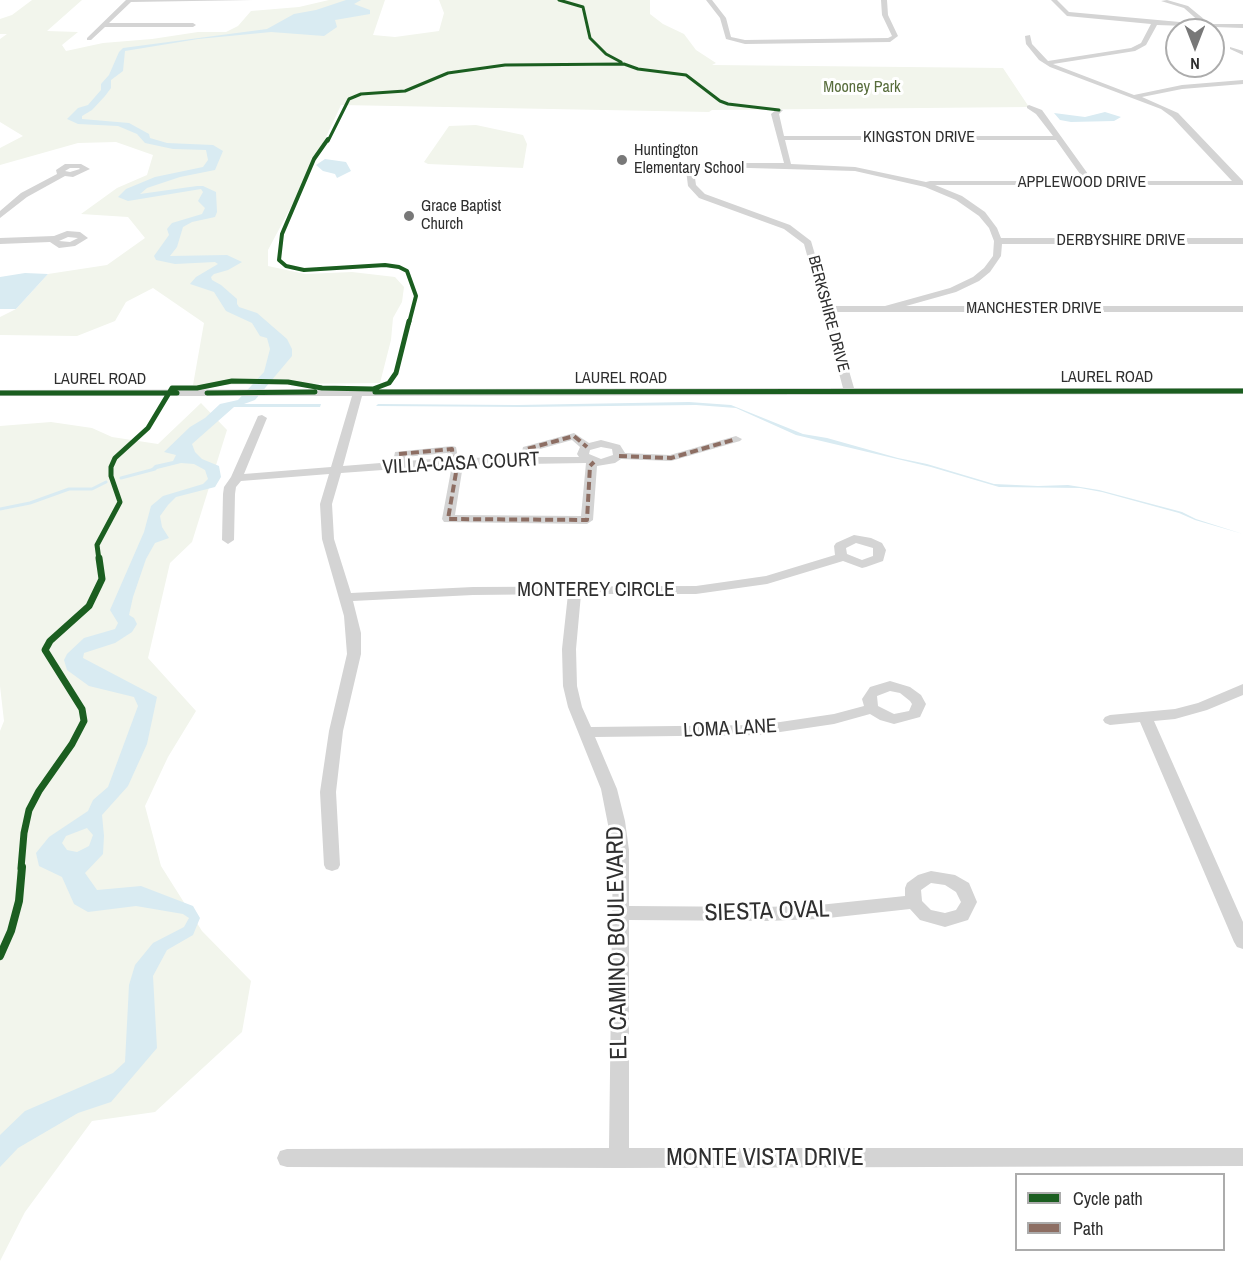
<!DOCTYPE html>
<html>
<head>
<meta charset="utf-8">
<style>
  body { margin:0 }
  #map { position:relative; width:1243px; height:1269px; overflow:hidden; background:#fff; font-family:"Archivo Narrow",sans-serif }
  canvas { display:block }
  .legend { position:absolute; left:1015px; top:1173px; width:210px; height:78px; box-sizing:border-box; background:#fff; border:2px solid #acacac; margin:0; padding:8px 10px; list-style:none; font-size:18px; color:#2f2f2f }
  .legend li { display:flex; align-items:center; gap:12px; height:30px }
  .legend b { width:30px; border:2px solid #acacac }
  .north { position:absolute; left:1165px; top:18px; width:60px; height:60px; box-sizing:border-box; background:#fff; border:2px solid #acacac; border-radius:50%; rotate:180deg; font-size:16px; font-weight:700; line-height:24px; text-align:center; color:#2f2f2f }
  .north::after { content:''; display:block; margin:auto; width:21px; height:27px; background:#787878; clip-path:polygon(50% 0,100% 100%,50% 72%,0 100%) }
</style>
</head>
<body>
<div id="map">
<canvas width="1243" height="1269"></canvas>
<ul class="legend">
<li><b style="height:8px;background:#1b5e20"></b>Cycle path</li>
<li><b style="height:8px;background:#8d6e63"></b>Path</li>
</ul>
<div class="north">N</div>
</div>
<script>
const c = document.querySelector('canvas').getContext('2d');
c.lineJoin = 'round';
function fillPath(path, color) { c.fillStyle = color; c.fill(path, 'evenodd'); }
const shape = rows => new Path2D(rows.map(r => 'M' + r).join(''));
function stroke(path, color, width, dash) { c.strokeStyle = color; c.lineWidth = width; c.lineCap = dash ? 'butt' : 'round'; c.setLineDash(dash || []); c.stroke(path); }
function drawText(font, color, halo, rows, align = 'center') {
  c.font = font + ' "Archivo Narrow",sans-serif'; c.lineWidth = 6; c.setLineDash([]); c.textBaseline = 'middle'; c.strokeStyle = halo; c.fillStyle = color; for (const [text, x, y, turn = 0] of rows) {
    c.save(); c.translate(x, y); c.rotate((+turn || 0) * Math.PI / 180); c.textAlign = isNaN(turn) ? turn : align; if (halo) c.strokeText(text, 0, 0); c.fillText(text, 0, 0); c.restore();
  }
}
fillPath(shape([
  [32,0,82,0,47,31,78,32,62,45,66,51,103,43,152,39,198,32,226,32,238,26,251,11,299,7,329,0,385,0,373,35,395,37,439,31,444,13,439,0,650,0,650,14,663,24,684,34,696,50,716,63,712,65,1003,68,1029,107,712,110,709,112,341,105,310,171,268,250,268,266,305,274,352,272,395,277,404,287,402,302,393,318,391,340,380,383,193,385,204,323,153,288,126,302,115,321,77,336,0,335,0,317,16,309,48,274,107,265,145,238,128,217,81,214,117,188,147,175,153,155,116,142,78,143,0,165,0,148,23,136,0,122,0,39,7,34,0,34,0,19,12,15],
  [476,125,523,135,527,144,523,168,428,164,424,162,449,126],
  [201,403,227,430,192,542,170,563,148,658,196,711,168,757,145,806,161,866,202,931,251,981,242,1032,155,1112,92,1121,25,1212,0,1261,0,731,4,721,0,686,0,426,51,422,92,428,112,437,158,444]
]), '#f2f5ec');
fillPath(shape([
  [346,0,361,0,354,4,370,10,370,14,335,20,337,27,324,36,271,32,198,39,125,51,123,71,111,80,111,88,105,96,92,110,82,116,82,119,129,123,149,134,150,138,167,143,213,145,223,151,215,170,180,177,147,188,140,194,197,186,203,186,216,192,217,212,215,217,192,222,183,227,177,247,170,256,227,255,242,262,228,270,214,274,211,277,212,280,221,285,237,299,237,304,239,307,257,313,287,339,292,349,292,356,255,400,244,404,321,404,320,407,234,407,192,444,195,452,202,459,219,466,221,477,215,487,176,497,168,505,160,516,162,527,169,538,155,543,146,559,133,597,129,615,134,618,137,624,132,632,115,643,84,653,83,658,157,697,147,744,128,786,102,815,104,836,103,854,85,873,97,890,141,886,193,906,200,918,193,935,167,950,153,976,157,1048,111,1102,78,1113,18,1148,0,1167,0,1135,25,1111,113,1073,125,1062,129,985,135,965,153,943,184,927,189,918,183,914,136,906,88,912,74,904,62,877,39,866,36,853,49,837,88,811,93,800,108,787,138,706,134,697,89,686,67,670,64,660,67,654,84,638,115,629,118,623,110,610,144,532,151,506,163,496,203,484,208,479,205,470,194,464,181,463,149,471,155,465,173,461,176,455,164,452,190,427,205,418,220,404,238,400,264,372,270,349,267,338,260,336,252,323,226,311,214,292,190,284,196,277,218,264,215,262,175,264,156,260,154,256,169,235,167,229,172,223,202,214,205,208,198,201,203,192,201,189,128,201,118,197,126,189,155,177,203,167,208,160,206,150,173,149,145,143,137,134,118,126,78,124,67,119,78,108,88,105,101,90,101,84,109,75,119,52,123,48,267,29,294,14,316,10],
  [87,828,93,835,89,846,77,852,67,850,62,843,66,836],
  [1105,112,1121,117,1114,121,1071,122,1060,120,1054,113,1085,117],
  [325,159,346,162,351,171,337,178,335,174,323,171,316,165],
  [25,273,48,274,16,309,0,309,0,277],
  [689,402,731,405,803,434,827,438,898,458,927,464,994,484,1038,486,1068,485,1099,490,1182,512,1196,519,1243,534,1195,520,1179,513,1102,492,1080,488,999,487,931,467,796,435,736,408,696,405,523,407,376,406,378,404,517,405]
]), '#d9ebf2');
stroke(shape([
  [121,478,155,469],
  [0,509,30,503,69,489,92,489,106,482]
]), '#d9ebf2', 3);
fillPath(shape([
  [126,0,253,0,131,2,109,23,193,23,196,25,193,27,105,27,91,40,87,40,87,38,126,0],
  [706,0,712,0,726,18,731,37,745,40,888,38,892,36,882,15,881,0,887,0,888,15,898,36,890,42,745,44,726,39,720,18,706,0],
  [1051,0,1057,0,1069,12,1202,24,1184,8,1161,1,1167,0,1188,6,1210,24,1243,24,1243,28,1157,25,1146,45,1135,51,1053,64,1134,95,1182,85,1243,80,1243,84,1182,89,1142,97,1178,113,1243,181,1243,185,935,185,962,196,985,212,997,228,1001,238,1243,238,1243,244,1002,244,1001,256,990,272,979,281,956,292,906,306,1243,306,1243,312,832,312,854,388,1243,388,1243,394,362,396,343,466,393,462,395,452,452,446,456,447,458,458,461,458,521,457,523,447,574,433,589,443,601,440,620,445,625,453,670,455,736,436,742,439,740,441,671,461,621,459,615,463,597,466,593,520,587,524,444,522,442,519,452,465,341,473,332,504,334,539,351,593,473,587,696,586,766,576,835,555,834,546,836,543,854,535,871,538,882,543,886,550,883,561,866,567,862,568,843,561,767,584,696,594,581,594,576,649,577,686,582,707,591,727,760,725,834,714,864,706,862,699,870,687,890,681,910,687,921,695,926,704,920,717,894,724,880,720,870,714,834,724,760,735,595,737,617,789,625,821,629,850,629,906,766,907,819,905,905,896,905,888,907,883,918,875,931,871,955,875,969,883,977,902,968,920,945,927,920,920,910,909,819,919,766,921,629,920,629,1148,1243,1148,1243,1166,619,1168,287,1167,280,1165,277,1158,280,1151,287,1149,609,1148,613,850,601,789,568,707,563,686,562,649,568,594,473,595,353,601,361,633,361,654,343,731,336,792,340,865,338,869,332,871,326,869,324,865,320,792,329,731,347,654,344,616,322,539,320,504,329,474,241,481,236,487,235,494,234,540,228,544,222,540,223,494,224,487,231,477,258,416,262,415,267,418,244,474,331,467,352,396,0,396,0,390,843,388,804,244,784,229,699,198,688,186,686,170,690,168,714,163,784,163,771,114,777,109,783,110,779,114,784,136,1053,136,1036,114,1027,108,1027,106,1029,105,1042,110,1093,181,1232,181,1172,117,1161,109,1050,67,1039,60,1026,44,1025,36,1030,35,1032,44,1048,61,1131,48,1141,43,1151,24,1067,16,1051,0],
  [785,140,1056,140,1085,181,930,181,926,182,855,167,791,164,785,140],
  [714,167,855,171,925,187,956,200,979,216,989,228,994,241,993,256,984,268,973,277,950,288,885,306,830,306,811,241,790,225,705,194,696,185,694,171,714,167],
  [572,440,580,447,577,454,579,457,533,457,533,451,572,440],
  [601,447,612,449,613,455,601,459,589,454,590,450,601,447],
  [447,453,447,458,405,461,405,457,447,453],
  [586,463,581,516,455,515,463,465,586,463],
  [856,543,873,548,873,556,862,560,847,554,846,548,856,543],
  [890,691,900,693,910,701,912,704,909,711,894,714,878,706,877,696,890,691],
  [931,883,945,885,956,892,961,902,956,910,945,913,931,910,922,901,921,890,931,883],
  [1230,47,1243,51,1243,55,1230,49,1230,47],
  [65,164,81,164,90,169,73,177,65,176,27,197,0,218,0,211,21,193,57,174,56,170,65,164],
  [70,168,79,168,80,169,70,172,65,171,70,168],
  [67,231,80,232,88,238,75,246,59,248,50,242,0,244,0,238,54,236,67,231],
  [68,237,78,238,70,242,59,241,68,237],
  [1243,684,1243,695,1207,710,1175,719,1154,721,1243,922,1243,949,1237,947,1234,942,1140,722,1110,725,1105,723,1103,720,1105,717,1110,715,1175,709,1198,703,1243,684]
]), '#d4d4d4');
stroke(shape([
  [619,456,671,458,736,439],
  [527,460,527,449,574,436,587,447],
  [458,461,448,519,587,520,590,466,594,462],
  [399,466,399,454,452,449,453,461]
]), '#8d6e63', 4, [8, 4]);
stroke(shape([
  [559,0,583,7,590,38,606,54,621,62],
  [328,141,349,99,361,94,405,91,448,73,505,65,624,64,638,69,686,75,720,101,728,104,779,110]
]), '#1b5e20', 3);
stroke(shape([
  [328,139,314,159,282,234,279,260,286,266,304,270,385,265,399,267,407,271,416,296,409,323]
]), '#1b5e20', 4);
stroke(shape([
  [375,392,1243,391],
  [0,393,177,393],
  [207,393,315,392],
  [99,560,97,545,120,502,111,476,111,467,115,458,148,428,172,388,197,388,232,381,288,382,322,388,373,389,389,383,396,373,409,321]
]), '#1b5e20', 5);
stroke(shape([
  [21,868,24,833,29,810,39,791,72,744,84,721,82,709,45,650,50,641,89,606,102,579,99,558]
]), '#1b5e20', 7);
stroke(shape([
  [0,956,11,931,19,901,22,867]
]), '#1b5e20', 8);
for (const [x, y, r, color] of [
  [622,160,6,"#787878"],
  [409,216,6,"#787878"]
]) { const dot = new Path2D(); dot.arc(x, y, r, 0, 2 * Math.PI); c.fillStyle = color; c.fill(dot); stroke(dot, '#fff', 2); }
drawText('16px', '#576c3b', '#fff', [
  ["Mooney Park",862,88]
]);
drawText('16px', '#2f2f2f', '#fff', [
  ["KINGSTON DRIVE",919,138],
  ["APPLEWOOD DRIVE",1082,183],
  ["DERBYSHIRE DRIVE",1121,241],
  ["MANCHESTER DRIVE",1034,309],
  ["BERKSHIRE DRIVE",828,314,75],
  ["LAUREL ROAD",1107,378],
  ["LAUREL ROAD",621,379],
  ["LAUREL ROAD",100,380]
]);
drawText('16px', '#2f2f2f', '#fff', [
  ["Huntington",634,151],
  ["Elementary School",634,169],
  ["Grace Baptist",421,207],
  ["Church",421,225]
], 'left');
drawText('20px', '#2f2f2f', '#fff', [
  ["VILLA-CASA COURT",461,464,-3],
  ["MONTEREY CIRCLE",596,591],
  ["LOMA LANE",730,729,-3]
]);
drawText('24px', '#2f2f2f', '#fff', [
  ["SIESTA OVAL",767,912,-2],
  ["EL CAMINO BOULEVARD",618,943,-91],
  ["MONTE VISTA DRIVE",765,1159]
]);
</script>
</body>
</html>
